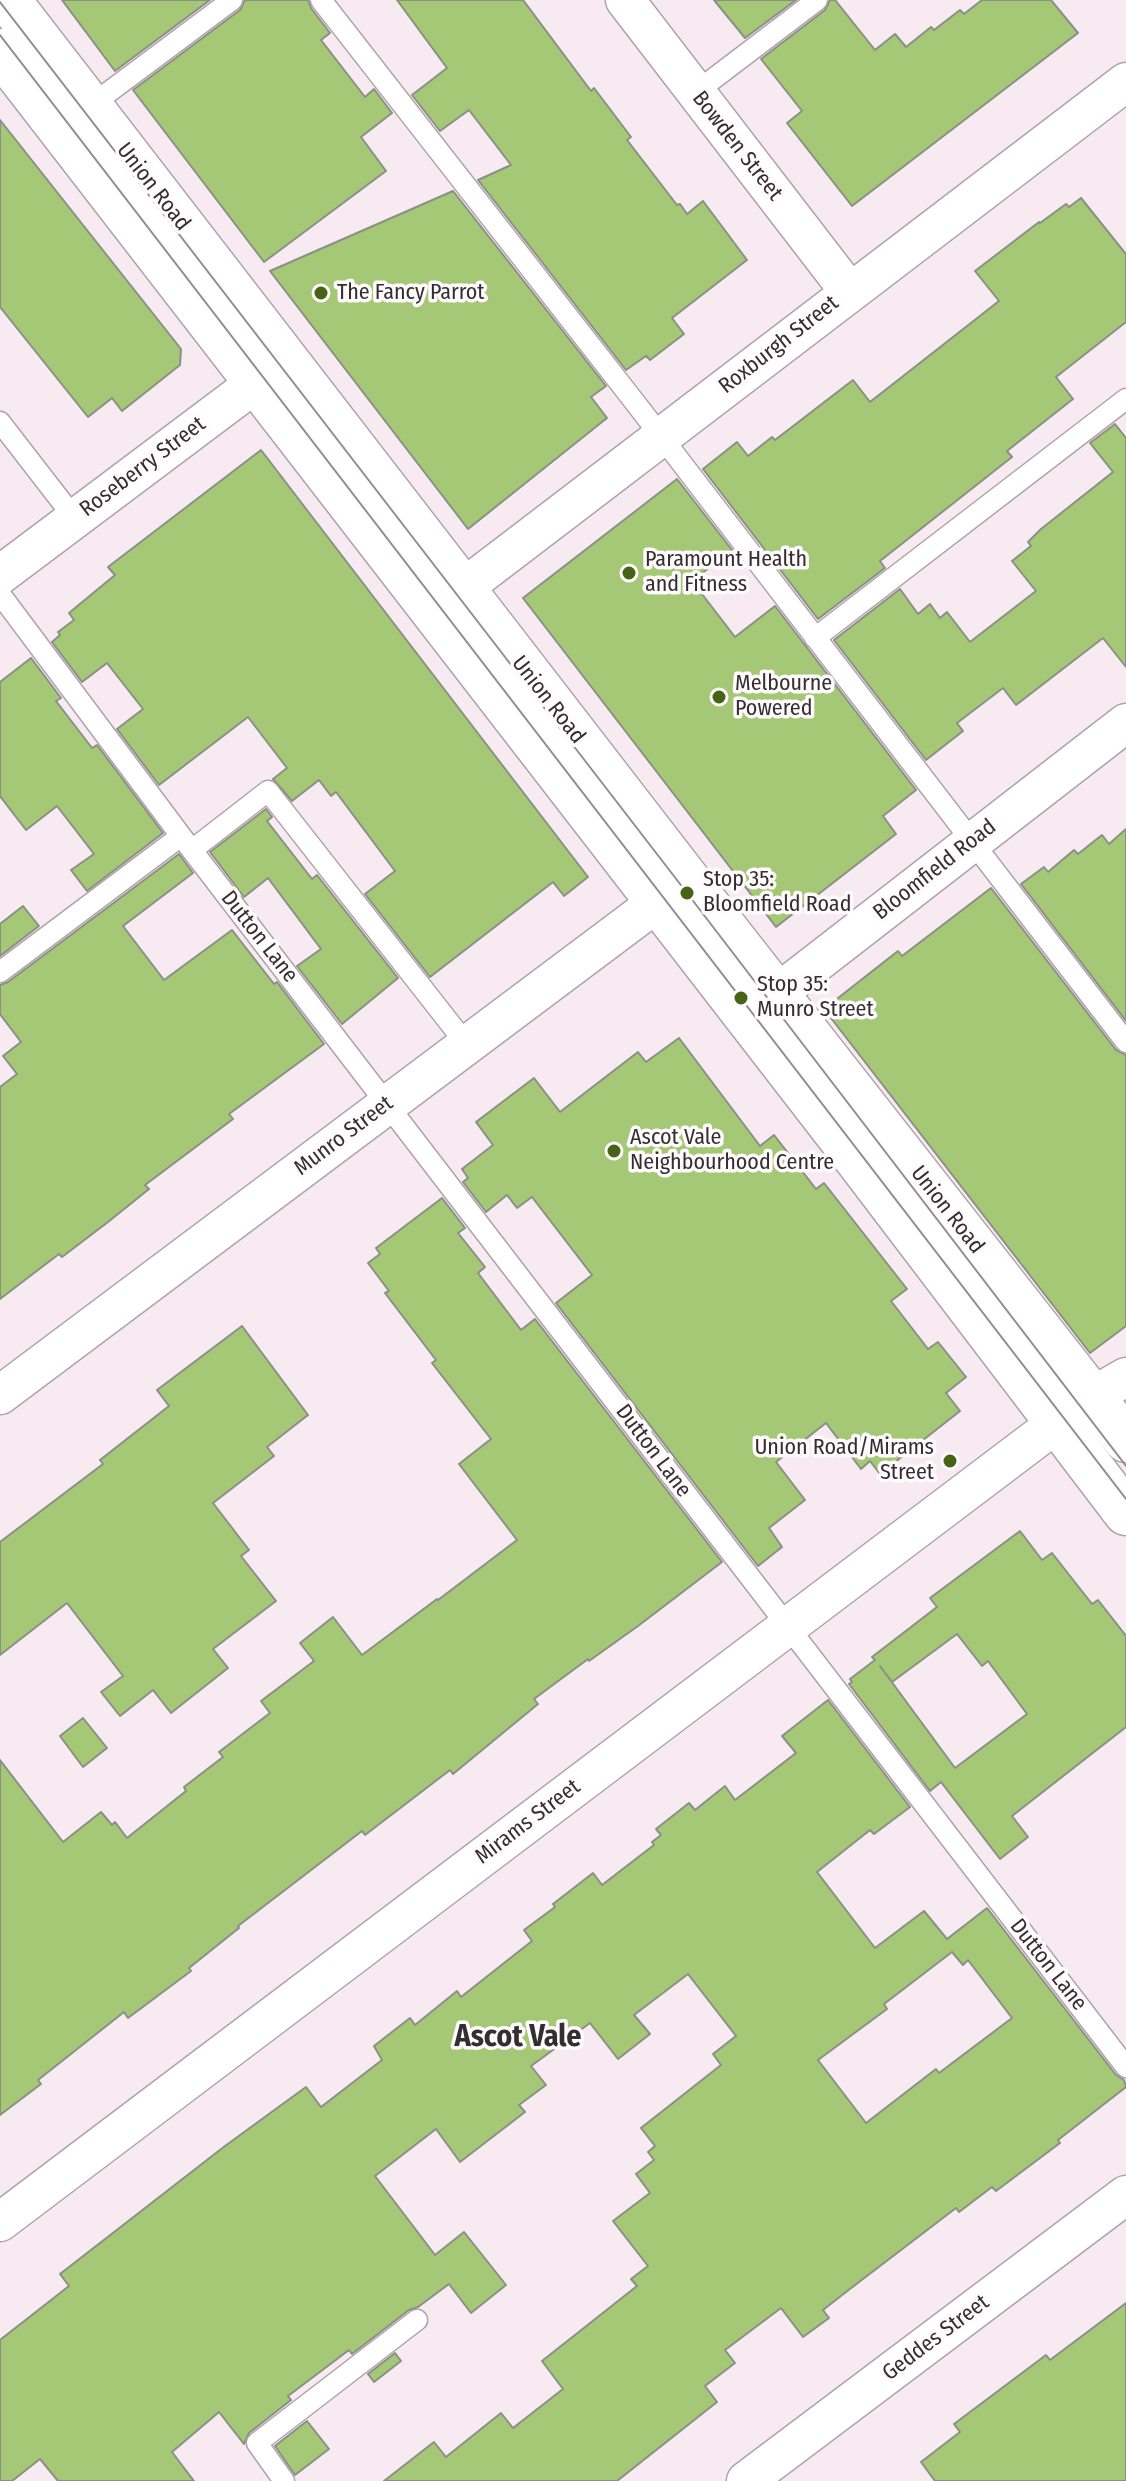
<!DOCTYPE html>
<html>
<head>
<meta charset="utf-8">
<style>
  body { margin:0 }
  canvas { display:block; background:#f7eaf0 }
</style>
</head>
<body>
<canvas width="1126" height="2481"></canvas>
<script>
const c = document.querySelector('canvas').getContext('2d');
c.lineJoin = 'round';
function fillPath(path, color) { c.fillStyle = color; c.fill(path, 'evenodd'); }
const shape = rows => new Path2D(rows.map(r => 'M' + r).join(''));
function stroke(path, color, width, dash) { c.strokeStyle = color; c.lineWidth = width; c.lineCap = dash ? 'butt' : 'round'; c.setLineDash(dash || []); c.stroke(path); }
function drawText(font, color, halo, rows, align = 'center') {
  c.font = font + ' "Fira Sans Condensed",sans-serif'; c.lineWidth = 7; c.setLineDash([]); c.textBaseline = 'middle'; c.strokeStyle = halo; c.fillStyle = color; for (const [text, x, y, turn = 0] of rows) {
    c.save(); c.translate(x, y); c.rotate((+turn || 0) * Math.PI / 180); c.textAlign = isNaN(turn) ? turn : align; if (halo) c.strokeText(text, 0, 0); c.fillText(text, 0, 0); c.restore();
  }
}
const building = shape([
  [62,0,210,0,115,71,62,0],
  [245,0,308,0,311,8,330,33,321,40,365,97,374,89,392,113,361,137,386,171,264,262,133,90,240,10,245,0],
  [397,0,523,0,591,91,594,88,631,137,627,140,677,205,680,204,687,214,703,201,747,260,672,318,684,334,650,360,646,356,626,370,478,180,511,165,469,110,440,131,412,95,447,68,397,0],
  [714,0,796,0,745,38,714,0],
  [830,0,835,0,875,50,895,34,906,47,931,27,934,30,960,10,964,14,982,0,1051,0,1078,33,852,206,787,123,802,111,761,59,825,10,830,0],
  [0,120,181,349,180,365,122,411,112,398,88,417,0,307,0,120],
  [453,191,606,386,591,397,607,418,468,529,270,271,453,191],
  [1081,198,1126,254,1126,322,1056,377,1073,399,1007,451,1012,457,880,561,885,568,818,619,703,469,737,442,748,456,772,437,775,440,853,380,870,402,999,301,975,271,1039,222,1040,223,1066,204,1069,207,1081,198],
  [1115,424,1126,438,1126,667,1103,638,1016,705,1003,688,957,723,963,731,926,760,834,640,900,589,918,614,930,604,940,618,947,612,970,642,1036,591,1012,561,1031,546,1028,542,1041,529,1113,472,1090,443,1115,424],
  [261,450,588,877,564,896,553,882,430,977,365,894,395,871,336,792,331,796,319,780,292,801,273,779,287,768,248,717,159,785,117,729,143,709,107,663,82,682,52,642,60,635,58,632,74,620,69,613,115,575,108,567,261,450],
  [677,479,732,550,692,581,735,637,775,606,916,790,883,816,896,834,776,927,523,598,677,479],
  [31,658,61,698,56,701,92,748,97,745,163,833,87,891,71,870,94,854,57,806,26,830,0,796,0,682,31,658],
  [266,809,272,817,267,821,312,879,317,875,398,978,342,1024,297,966,321,949,268,878,244,897,210,852,266,809],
  [1126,829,1126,1021,1021,884,1044,867,1048,872,1074,850,1078,854,1102,835,1109,844,1126,829],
  [179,854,193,873,123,926,164,980,232,930,274,984,277,982,324,1044,229,1114,233,1119,145,1185,149,1189,108,1222,62,1257,59,1254,0,1299,0,1087,17,1074,3,1056,21,1042,0,1014,0,985,8,982,179,854],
  [991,888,1116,1050,1126,1055,1126,1326,1090,1353,824,1009,898,951,902,956,991,888],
  [23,906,39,926,0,956,0,924,23,906],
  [679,1038,760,1146,774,1135,816,1189,824,1183,907,1289,891,1301,928,1349,938,1342,966,1377,946,1393,960,1411,880,1474,870,1461,861,1469,826,1423,776,1462,805,1500,769,1528,782,1547,758,1566,556,1303,592,1275,532,1197,517,1208,507,1195,486,1212,463,1182,468,1178,462,1169,493,1145,476,1122,534,1078,560,1112,638,1052,646,1062,679,1038],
  [442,1198,465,1228,458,1233,485,1267,478,1273,521,1330,535,1319,722,1562,638,1626,589,1661,588,1659,534,1699,538,1704,453,1774,450,1770,365,1835,362,1831,238,1926,239,1928,189,1968,191,1971,128,2018,124,2012,38,2080,41,2084,0,2115,0,1760,63,1842,101,1812,112,1825,115,1822,127,1838,186,1791,184,1787,223,1757,219,1752,270,1713,261,1701,314,1661,300,1643,333,1617,362,1655,437,1599,438,1600,517,1540,459,1464,491,1439,432,1363,436,1360,385,1293,389,1291,368,1263,380,1254,376,1248,442,1198],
  [242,1326,308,1415,267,1447,274,1456,213,1503,249,1550,241,1556,276,1601,213,1649,228,1668,171,1713,153,1690,120,1716,101,1692,123,1676,67,1603,0,1655,0,1542,103,1464,100,1460,169,1406,157,1390,242,1326],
  [1020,1531,1042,1560,1052,1553,1092,1604,1098,1600,1126,1636,1126,1727,1012,1816,1028,1837,1000,1859,941,1782,930,1791,849,1684,852,1682,850,1679,875,1660,872,1657,937,1607,930,1598,1020,1531],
  [957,1634,982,1666,988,1661,1027,1714,955,1768,880,1666,892,1682,957,1634],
  [828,1700,910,1807,874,1834,870,1830,817,1872,875,1948,924,1911,947,1939,987,1908,1116,2075,1124,2080,1126,2087,1058,2140,1060,2143,996,2191,992,2187,959,2212,956,2208,846,2292,823,2310,829,2318,803,2337,781,2308,725,2350,735,2363,705,2386,717,2402,617,2481,384,2481,434,2442,446,2457,501,2413,513,2428,563,2389,542,2361,637,2286,631,2279,648,2266,613,2221,650,2193,636,2174,654,2160,648,2152,655,2146,641,2128,721,2065,713,2054,736,2036,688,1974,634,2015,650,2034,618,2059,590,2023,531,2066,546,2085,519,2105,525,2112,460,2162,436,2129,375,2176,435,2255,464,2232,506,2285,471,2313,449,2284,418,2307,409,2310,352,2354,349,2350,288,2396,291,2400,249,2433,244,2444,219,2412,172,2452,194,2481,58,2481,40,2459,12,2481,0,2481,0,2340,69,2286,60,2274,225,2146,306,2087,321,2107,382,2060,374,2046,410,2018,415,2025,457,1991,461,1997,532,1941,524,1930,555,1907,553,1904,593,1873,602,1885,654,1845,652,1842,661,1835,656,1829,689,1803,695,1810,725,1786,735,1800,796,1753,782,1736,828,1700],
  [952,1952,963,1965,968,1960,1012,2018,939,2073,936,2069,866,2123,818,2060,887,2009,884,2004,952,1952],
  [83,1718,107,1748,83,1767,60,1736,83,1718],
  [1126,2303,1126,2481,935,2481,921,2462,960,2432,954,2424,1046,2355,1050,2360,1126,2303],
  [395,2353,401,2361,374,2382,368,2374,395,2353],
  [307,2421,329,2449,295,2475,275,2446,307,2421]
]);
fillPath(building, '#a5c877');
stroke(building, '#8b9086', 2);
const lane = shape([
  [321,0,637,405,1126,1042],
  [696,92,817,0],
  [90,106,232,0],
  [0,422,75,519],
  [0,594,181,836,1126,2067],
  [815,638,1126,399],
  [192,850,268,791,467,1045],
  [0,972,181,836],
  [284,2481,257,2443,417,2320]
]);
const street = shape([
  [625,0,849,291],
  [0,575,257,382],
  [462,589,1126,82],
  [752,1013,1126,723],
  [0,1395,683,883],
  [1093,1396,1126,1377],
  [0,2222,1057,1423],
  [746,2481,1126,2195]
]);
const secondary = shape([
  [8,0,731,936,1126,1440],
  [0,51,853,1154,1126,1513]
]);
stroke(lane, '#afa3a9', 23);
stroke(street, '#afa3a9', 41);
stroke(secondary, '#afa3a9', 47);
stroke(lane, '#fff', 20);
stroke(street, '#fff', 38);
stroke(secondary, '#fff', 44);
stroke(shape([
  [0,2,687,893,1126,1466],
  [0,35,1126,1499]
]), '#968d91', 2);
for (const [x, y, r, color] of [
  [321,293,8,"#476316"],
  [629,573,8,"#476316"],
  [719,697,8,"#476316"],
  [687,893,8,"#476316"],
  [741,998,8,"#476316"],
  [614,1151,8,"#476316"],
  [950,1461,8,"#476316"]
]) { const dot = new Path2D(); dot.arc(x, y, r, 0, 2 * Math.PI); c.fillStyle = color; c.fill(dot); stroke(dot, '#fffafc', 3); }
drawText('22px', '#332e30', '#fffafc', [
  ["Bowden Street",737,146,52],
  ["Union Road",153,187,52],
  ["Roxburgh Street",779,345,-38],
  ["Roseberry Street",143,467,-37],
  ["Union Road",548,700,52],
  ["Bloomfield Road",935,870,-38],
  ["Dutton Lane",259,937,52],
  ["Munro Street",344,1136,-37],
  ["Union Road",947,1210,52],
  ["Dutton Lane",653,1451,53],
  ["Mirams Street",528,1822,-37],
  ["Dutton Lane",1048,1965,52],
  ["Geddes Street",936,2338,-37]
]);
drawText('22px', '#332e30', '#fffafc', [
  ["The Fancy Parrot",337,293],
  ["Paramount Health",645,560],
  ["and Fitness",645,585],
  ["Melbourne",735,684],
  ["Powered",735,709],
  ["Stop 35:",703,880],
  ["Bloomfield Road",703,905],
  ["Stop 35:",757,985],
  ["Munro Street",757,1010],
  ["Ascot Vale",630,1138],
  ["Neighbourhood Centre",630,1163],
  ["Union Road/Mirams",934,1448,"right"],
  ["Street",934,1473,"right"]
], 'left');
drawText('bold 30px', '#332e30', '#fffafc', [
  ["Ascot Vale",518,2038]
]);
</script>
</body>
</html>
